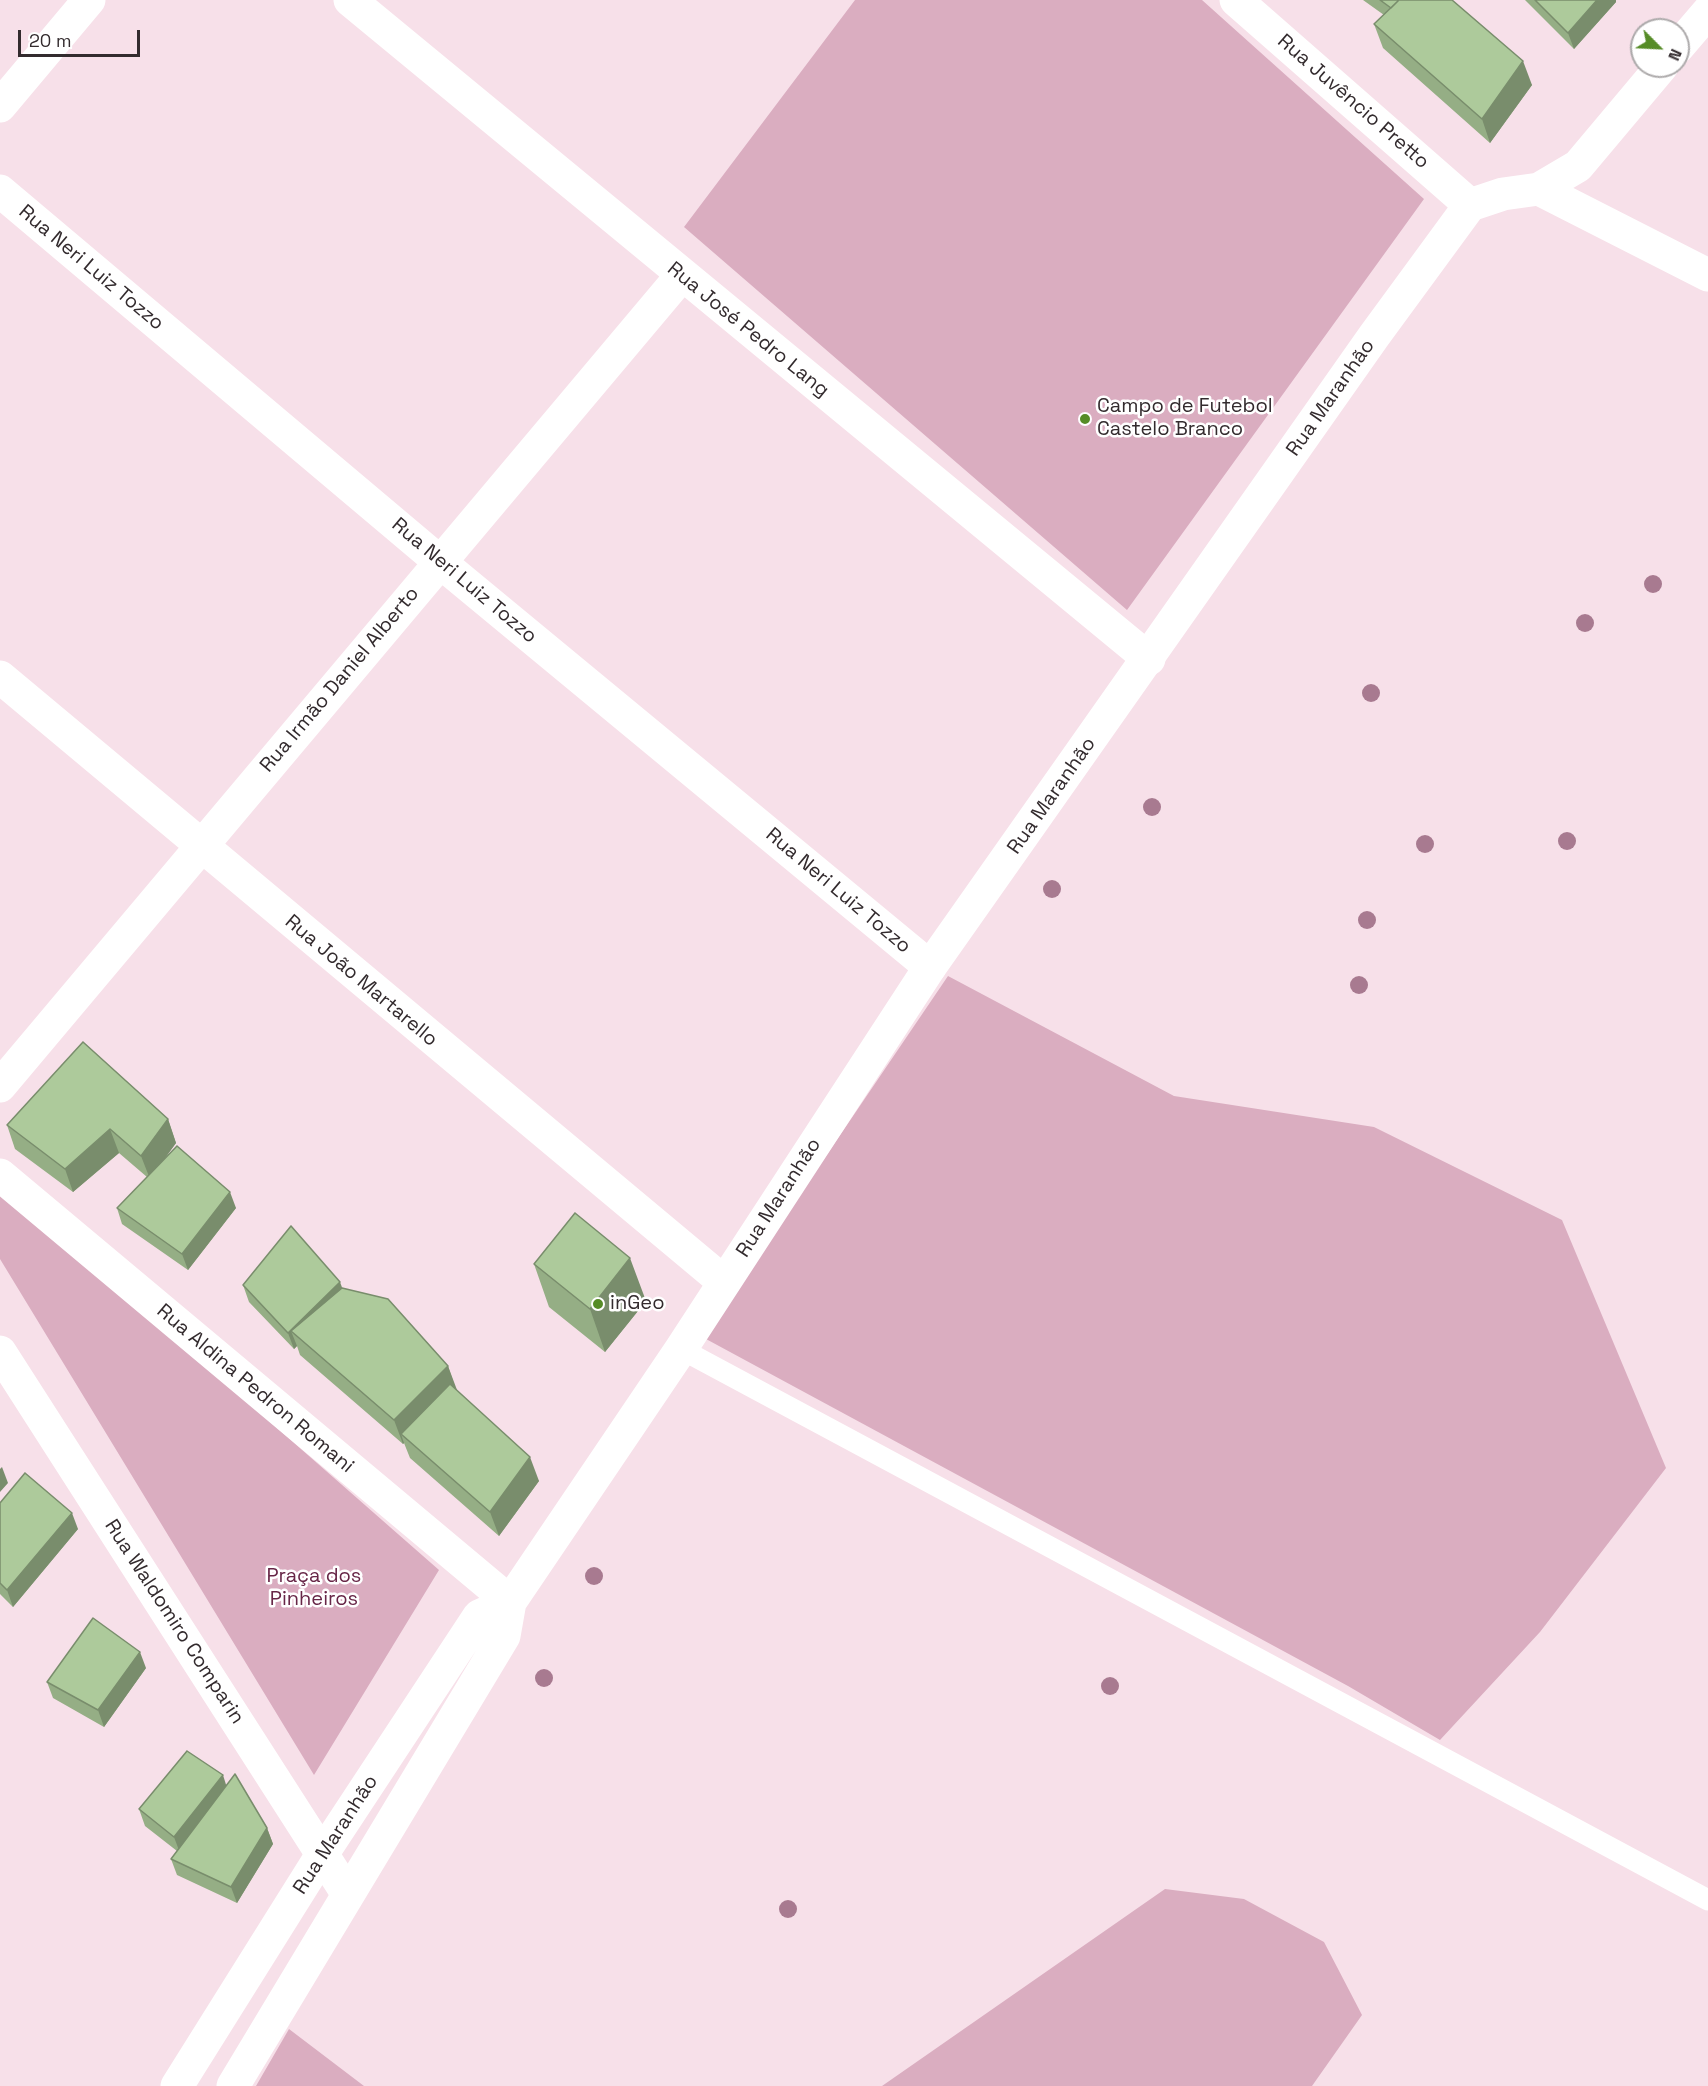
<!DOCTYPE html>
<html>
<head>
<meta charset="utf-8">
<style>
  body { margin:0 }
  #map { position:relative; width:1708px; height:2086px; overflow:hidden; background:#f7e0e9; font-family:"Space Grotesk",sans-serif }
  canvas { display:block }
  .north { position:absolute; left:1630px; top:18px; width:60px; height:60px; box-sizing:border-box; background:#fff; border:2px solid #adaaab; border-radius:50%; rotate:114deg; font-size:16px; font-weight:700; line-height:24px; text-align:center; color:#332b2e }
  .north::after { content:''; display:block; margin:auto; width:21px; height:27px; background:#568c27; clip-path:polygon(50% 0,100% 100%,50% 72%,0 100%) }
  .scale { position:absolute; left:18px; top:30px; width:122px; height:27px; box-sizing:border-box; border:3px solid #332b2e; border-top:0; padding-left:8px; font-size:18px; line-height:21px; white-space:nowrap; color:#332b2e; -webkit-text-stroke:4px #fff; paint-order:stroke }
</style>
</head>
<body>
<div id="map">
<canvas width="1708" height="2086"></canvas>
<div class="north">N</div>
<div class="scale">20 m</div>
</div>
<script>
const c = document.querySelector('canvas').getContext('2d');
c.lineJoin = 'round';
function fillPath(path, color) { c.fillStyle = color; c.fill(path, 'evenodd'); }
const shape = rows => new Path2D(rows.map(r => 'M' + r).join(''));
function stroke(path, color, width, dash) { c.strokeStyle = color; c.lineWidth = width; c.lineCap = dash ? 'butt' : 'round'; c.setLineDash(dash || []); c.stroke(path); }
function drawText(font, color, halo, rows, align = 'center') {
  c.font = font + ' "Space Grotesk",sans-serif'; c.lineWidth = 5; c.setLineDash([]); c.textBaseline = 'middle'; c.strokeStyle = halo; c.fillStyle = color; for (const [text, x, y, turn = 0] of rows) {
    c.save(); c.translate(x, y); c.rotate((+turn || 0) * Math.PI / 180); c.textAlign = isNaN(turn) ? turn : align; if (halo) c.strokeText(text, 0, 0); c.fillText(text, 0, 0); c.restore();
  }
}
fillPath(shape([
  [855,0,1202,0,1424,199,1127,610,684,227],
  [948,976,1174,1096,1374,1127,1562,1220,1666,1468,1540,1632,1440,1740,1348,1686,706,1339,737,1287],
  [0,1185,439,1570,314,1775,0,1259],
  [1165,1889,1244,1899,1324,1942,1362,2015,1312,2086,882,2086],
  [289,2029,364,2086,256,2086]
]), '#daadc0');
stroke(shape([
  [681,1349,1708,1900]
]), '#fff', 21);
stroke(shape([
  [350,0,1149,659],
  [1236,0,1470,205],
  [0,191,440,562,930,967],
  [0,677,724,1282],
  [0,1086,682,275],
  [0,1175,510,1602],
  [0,1352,347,1893]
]), '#fff', 33);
stroke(shape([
  [1678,47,1708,12],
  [1539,189,1708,275],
  [177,2086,323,1853,479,1616,510,1602],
  [233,2086,504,1636,510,1602,681,1349,930,967,1374,336,1470,205,1503,194,1539,189,1578,166,1662,66]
]), '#fff', 33);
stroke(shape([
  [0,106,89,0]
]), '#fff', 33);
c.fillStyle = '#a87a90';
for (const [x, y] of [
  [1653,584],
  [1585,623],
  [1371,693],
  [1152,807],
  [1567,841],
  [1425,844],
  [1052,889],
  [1367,920],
  [1359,985],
  [594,1576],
  [544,1678],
  [1110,1686],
  [788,1909]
]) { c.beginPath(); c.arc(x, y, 9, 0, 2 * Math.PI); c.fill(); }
fillPath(shape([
  [1363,0,1452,0,1532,85,1490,143,1383,48,1374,24,1384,15],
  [1525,0,1616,0,1616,2,1574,49],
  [168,1119,176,1143,164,1159,236,1208,188,1270,122,1224,117,1208,147,1177,119,1153,73,1192,15,1149,7,1125],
  [534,1264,646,1301,605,1352,549,1307],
  [243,1285,343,1288,448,1366,456,1390,539,1481,499,1536,410,1458,404,1443,403,1444,300,1355,297,1346,294,1349,249,1302],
  [0,1503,78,1529,13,1607,0,1594],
  [146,1668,104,1727,53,1698,47,1682],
  [226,1785,267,1828,273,1844,237,1903,177,1875,171,1859,177,1851,145,1826,139,1809]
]), '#95ae85');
fillPath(shape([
  [1597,0,1616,0,1616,2,1574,49,1568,33],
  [1523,61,1532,85,1490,143,1482,119],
  [168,1119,176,1143,150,1179,141,1156],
  [110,1129,119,1153,73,1192,65,1169],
  [230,1192,236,1208,188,1270,182,1254],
  [630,1258,646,1301,605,1352,590,1309],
  [340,1282,346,1298,291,1331,297,1346,294,1349,288,1333],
  [448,1366,457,1390,407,1440,401,1434,404,1443,403,1444,394,1420],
  [530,1457,539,1481,499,1536,490,1512],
  [2,1467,8,1483,0,1492,0,1469],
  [72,1513,78,1529,13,1607,7,1590],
  [140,1652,146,1668,104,1727,98,1710],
  [223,1775,228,1791,180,1853,174,1837],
  [267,1828,273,1844,237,1903,231,1887]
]), '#798d6c');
const building = shape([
  [1380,0,1399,0,1391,8,1380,0],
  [1399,0,1452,0,1523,61,1482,119,1374,24,1399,0],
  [1535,0,1597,0,1568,33,1535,0],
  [83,1042,168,1119,141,1156,110,1129,65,1169,7,1125,83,1042],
  [177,1146,230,1192,182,1254,117,1208,177,1146],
  [575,1213,630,1258,590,1309,534,1264,575,1213],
  [291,1226,340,1282,288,1333,243,1285,291,1226],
  [342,1288,388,1299,448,1366,394,1420,291,1331,342,1288],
  [450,1384,530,1457,490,1512,401,1434,450,1384],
  [25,1473,72,1513,7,1590,0,1583,0,1503,25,1473],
  [93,1618,140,1652,98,1710,47,1682,93,1618],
  [187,1751,223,1775,174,1837,139,1809,187,1751],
  [235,1774,267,1828,231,1887,171,1859,235,1774]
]);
fillPath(building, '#adca9b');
stroke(building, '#798d6c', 1.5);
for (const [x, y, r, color] of [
  [1085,419,6,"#568c27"],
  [598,1304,6,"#568c27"]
]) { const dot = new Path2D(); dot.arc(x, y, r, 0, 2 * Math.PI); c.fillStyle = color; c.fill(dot); stroke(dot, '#fff', 2); }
drawText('20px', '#332b2e', '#fff', [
  ["Rua Juvêncio Pretto",1353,102,41],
  ["Rua Neri Luiz Tozzo",91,268,40],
  ["Rua José Pedro Lang",748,330,39],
  ["Rua Maranhão",1331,398,-55],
  ["Rua Neri Luiz Tozzo",464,581,40],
  ["Rua Irmão Daniel Alberto",340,680,-50],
  ["Rua Maranhão",1052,796,-55],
  ["Rua Neri Luiz Tozzo",838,891,40],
  ["Rua João Martarello",361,981,40],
  ["Rua Maranhão",779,1198,-57],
  ["Rua Aldina Pedron Romani",255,1389,40],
  ["Rua Waldomiro Comparin",174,1622,57],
  ["Rua Maranhão",336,1835,-57]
]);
drawText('20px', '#332b2e', '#fff', [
  ["Campo de Futebol",1097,407],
  ["Castelo Branco",1097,430],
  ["inGeo",610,1304]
], 'left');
drawText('20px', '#672647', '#fff', [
  ["Praça dos",314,1577],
  ["Pinheiros",314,1600]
]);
</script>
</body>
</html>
